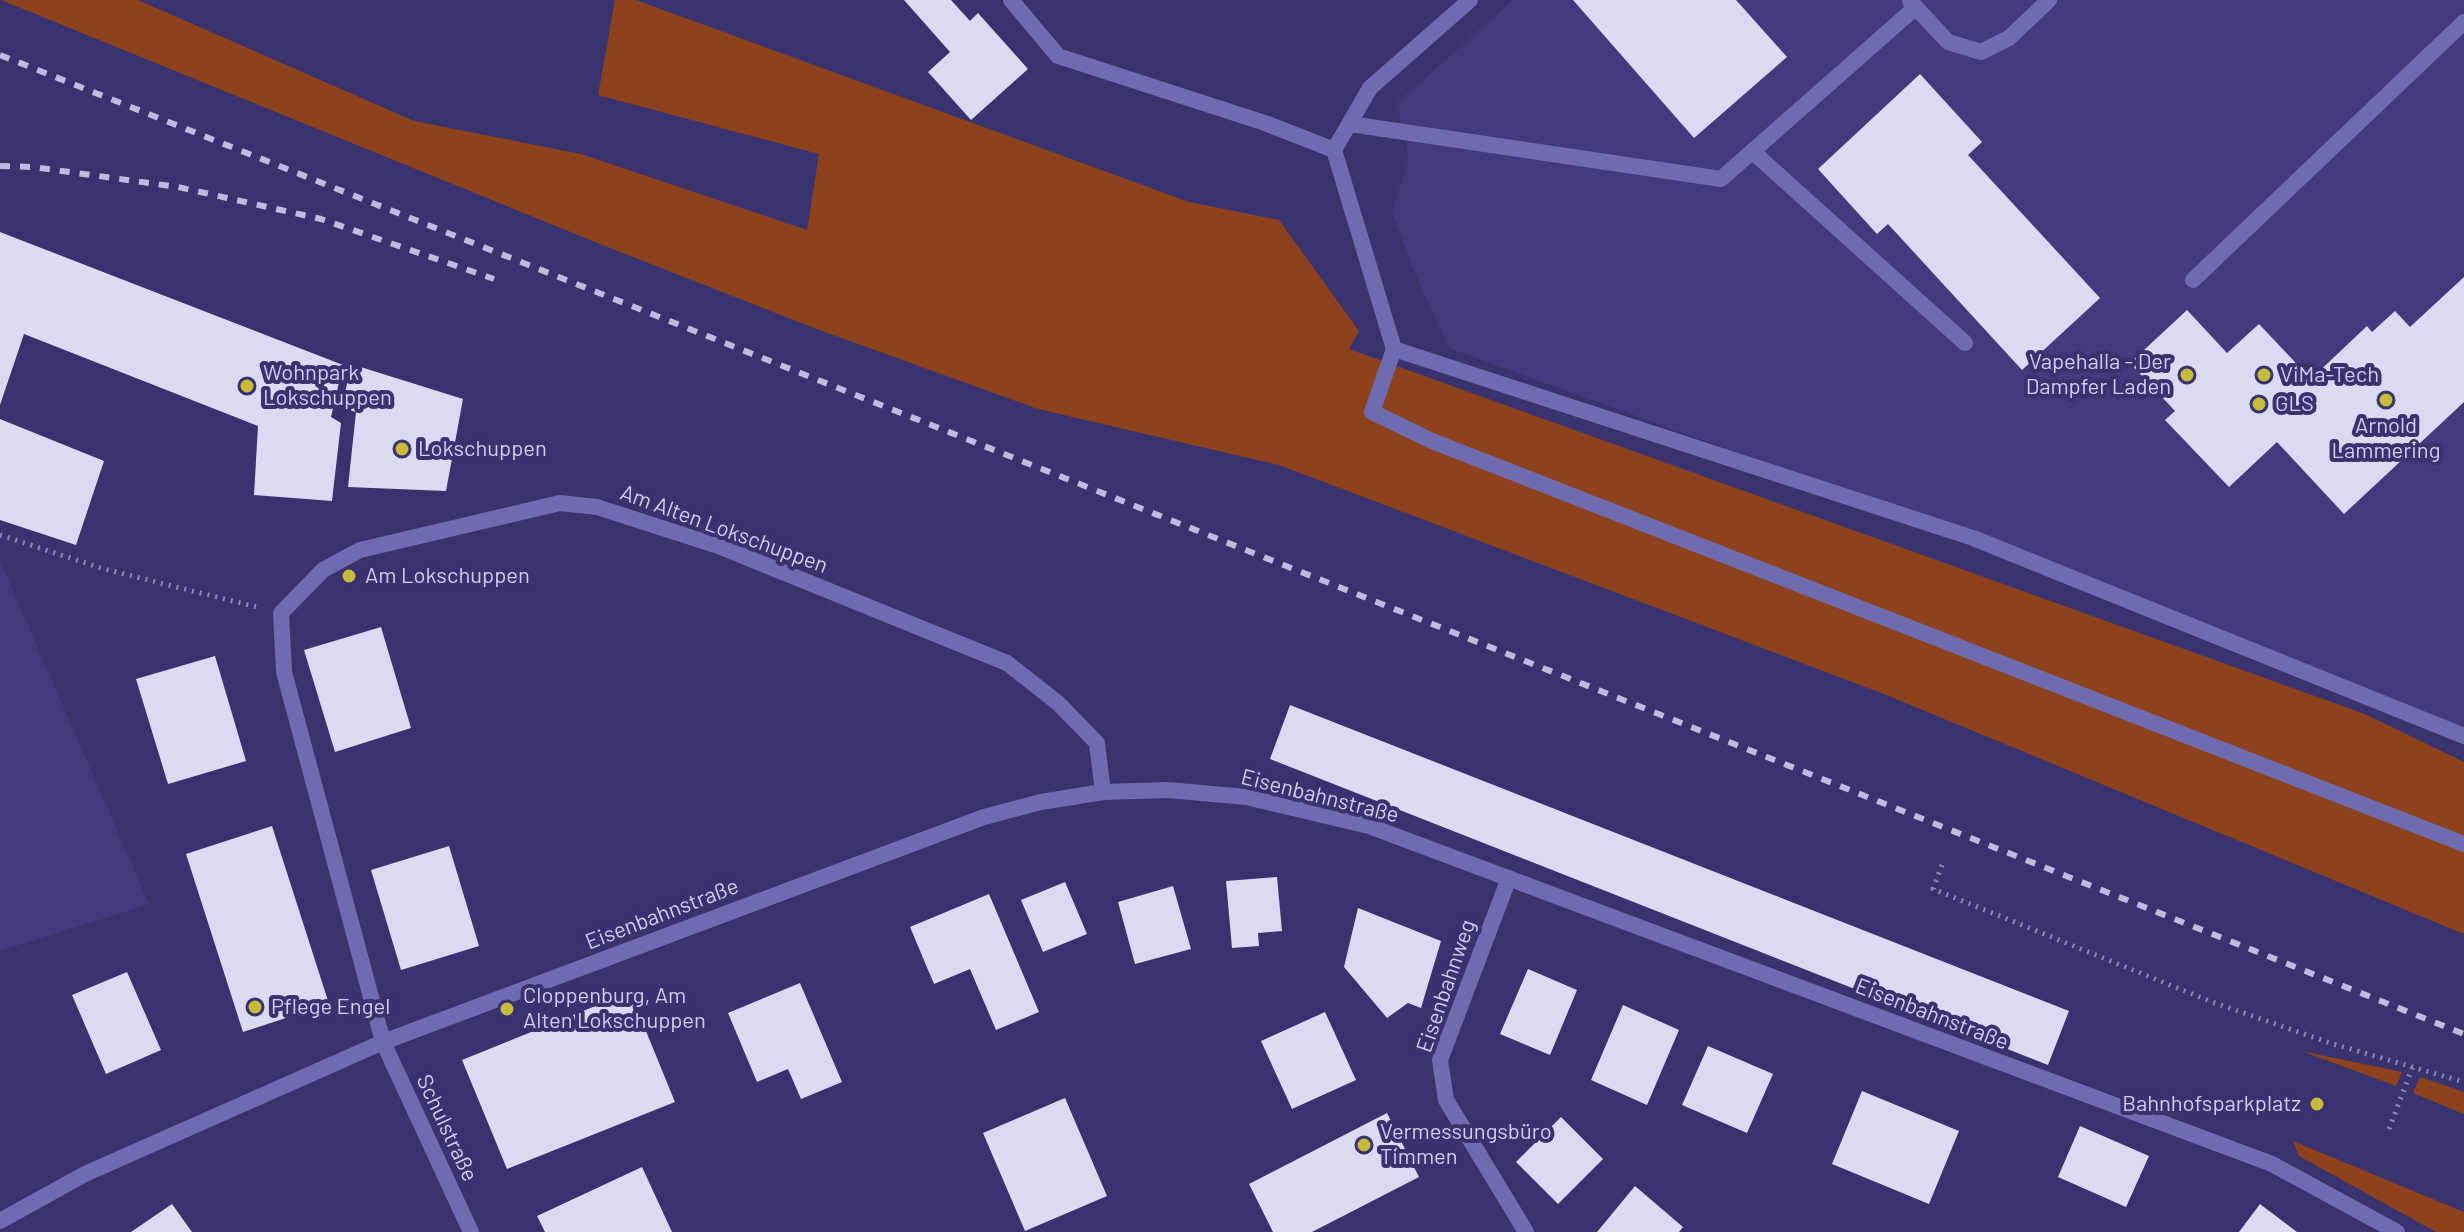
<!DOCTYPE html>
<html>
<head>
<meta charset="utf-8">
<style>
  body { margin:0 }
  canvas { display:block; background:#38326e }
</style>
</head>
<body>
<canvas width="2464" height="1232"></canvas>
<script>
const c = document.querySelector('canvas').getContext('2d');
c.lineJoin = 'round';
function fillPath(path, color) { c.fillStyle = color; c.fill(path, 'evenodd'); }
const shape = rows => new Path2D(rows.map(r => 'M' + r).join(''));
function stroke(path, color, width, dash) { c.strokeStyle = color; c.lineWidth = width; c.lineCap = dash ? 'butt' : 'round'; c.setLineDash(dash || []); c.stroke(path); }
function drawText(font, color, halo, rows, align = 'center') {
  c.font = font + ' Barlow,sans-serif'; c.lineWidth = 8; c.setLineDash([]); c.textBaseline = 'middle'; c.strokeStyle = halo; c.fillStyle = color; for (const [text, x, y, turn = 0] of rows) {
    c.save(); c.translate(x, y); c.rotate((+turn || 0) * Math.PI / 180); c.textAlign = isNaN(turn) ? turn : align; if (halo) c.strokeText(text, 0, 0); c.fillText(text, 0, 0); c.restore();
  }
}
fillPath(shape([
  [1513,0,2464,0,2464,727,1973,538,1449,348,1413,269,1392,211,1409,160,1397,103],
  [0,561,149,904,0,951]
]), '#413b7d');
fillPath(shape([
  [1,0,138,0,414,121,581,154,807,230,819,154,598,95,615,0,636,0,1189,202,1279,220,1359,331,1349,349,2365,714,2464,762,2464,934,1884,694,1279,465,1038,409,814,328,595,242],
  [2301,1051,2402,1072,2396,1086],
  [2420,1077,2464,1092,2464,1114,2413,1093],
  [2293,1141,2464,1212,2464,1232,2436,1232,2299,1156]
]), '#8d411c');
fillPath(shape([
  [904,0,951,0,970,21,978,13,1028,69,971,120,928,72,950,52],
  [1573,0,1736,0,1787,57,1694,138],
  [1920,74,1982,142,1968,155,2100,298,2022,370,1888,224,1877,234,1818,169],
  [0,232,343,365,331,417,341,423,332,501,254,495,258,426,24,334,0,405],
  [2464,277,2464,402,2344,514,2277,442,2229,487,2165,420,2175,411,2130,363,2187,310,2227,353,2259,324,2311,379,2367,326,2372,332,2395,311,2410,327],
  [351,364,463,399,446,491,348,487,356,412,342,408],
  [0,419,104,461,76,545,0,520],
  [381,627,411,728,335,752,304,650],
  [215,656,246,761,168,784,136,679],
  [1290,705,2069,1011,2048,1065,1270,759],
  [272,826,329,1004,243,1032,186,854],
  [449,846,479,946,401,970,371,870],
  [1277,877,1282,931,1258,933,1259,946,1232,948,1226,881],
  [1065,882,1087,934,1043,952,1021,900],
  [1173,886,1191,949,1135,964,1118,902],
  [989,894,1039,1012,996,1030,970,969,934,984,910,927],
  [1358,908,1441,941,1421,1008,1408,1003,1387,1018,1344,967],
  [1528,969,1577,990,1550,1055,1500,1034],
  [127,972,161,1050,106,1074,72,995],
  [800,983,842,1082,801,1099,788,1069,757,1082,728,1013],
  [630,992,675,1102,507,1169,462,1060],
  [1623,1005,1679,1030,1647,1105,1591,1080],
  [1325,1012,1356,1080,1292,1109,1261,1041],
  [1708,1046,1773,1074,1747,1133,1682,1105],
  [1862,1091,1959,1131,1929,1204,1832,1164],
  [1065,1098,1107,1196,1025,1231,983,1133],
  [1387,1113,1419,1177,1312,1232,1273,1232,1249,1184],
  [1561,1117,1603,1159,1558,1204,1516,1162],
  [2080,1126,2149,1156,2126,1207,2058,1177],
  [642,1167,672,1232,545,1232,537,1216],
  [1635,1186,1683,1227,1679,1232,1597,1232],
  [172,1204,192,1232,131,1232],
  [2260,1204,2297,1232,2239,1232]
]), '#dadaf3');
stroke(shape([
  [0,535,104,569,257,607],
  [1942,865,1933,889,2212,1002,2330,1043,2464,1082],
  [2389,1129,2413,1066]
]), '#8a88b6', 5, [2, 6]);
stroke(shape([
  [1011,0,1058,56,1265,123,1334,150,1394,349,1973,538,2464,736],
  [1910,1,1948,42,1981,52,2009,38,2049,0],
  [1350,124,1721,179,1916,7],
  [1752,151,1965,343],
  [2193,280,2464,22],
  [1394,349,1372,412,1432,441,2464,844]
]), '#6e6bae', 16);
stroke(shape([
  [1334,150,1370,88,1470,0],
  [1509,878,1440,1060,1446,1100,1526,1232],
  [0,1221,85,1174,383,1042,984,817,1041,802,1103,792,1168,790,1246,797,1369,826,2272,1164,2397,1232],
  [471,1232,383,1042,284,672,281,613,323,570,360,550,560,503,597,507,721,547,1007,663,1058,703,1097,743,1103,792]
]), '#6e6bae', 16);
stroke(shape([
  [0,55,2464,1034],
  [0,166,33,167,178,187,321,219,494,279]
]), '#bcbce3', 6, [10, 10]);
for (const [x, y, r, color] of [
  [2187,375,8,"#c7bb3c"],
  [2264,375,8,"#c7bb3c"],
  [247,386,8,"#c7bb3c"],
  [2386,400,8,"#c7bb3c"],
  [2259,404,8,"#c7bb3c"],
  [402,449,8,"#c7bb3c"],
  [349,576,8,"#c7bb3c"],
  [255,1007,8,"#c7bb3c"],
  [507,1009,8,"#c7bb3c"],
  [2317,1104,8,"#c7bb3c"],
  [1364,1145,8,"#c7bb3c"]
]) { const dot = new Path2D(); dot.arc(x, y, r, 0, 2 * Math.PI); c.fillStyle = color; c.fill(dot); stroke(dot, '#38326e', 3); }
drawText('22px', '#cdcef2', '#38326e', [
  ["Vapehalla - Der",2171,362,"right"],
  ["Dampfer Laden",2171,387,"right"],
  ["Wohnpark",263,373],
  ["Lokschuppen",263,398],
  ["ViMa-Tech",2280,375],
  ["GLS",2275,404],
  ["Arnold",2386,426,"center"],
  ["Lammering",2386,451,"center"],
  ["Lokschuppen",418,449],
  ["Am Lokschuppen",365,576],
  ["Cloppenburg, Am",523,996],
  ["Alten Lokschuppen",523,1021],
  ["Pflege Engel",271,1007],
  ["Bahnhofsparkplatz",2301,1104,"right"],
  ["Vermessungsbüro",1380,1132],
  ["Timmen",1380,1157]
], 'left');
drawText('22px', '#cdcef2', '#38326e', [
  ["Am Alten Lokschuppen",724,529,20],
  ["Eisenbahnstraße",1320,796,14],
  ["Eisenbahnstraße",662,914,-21],
  ["Eisenbahnweg",1446,986,-71],
  ["Eisenbahnstraße",1932,1014,21],
  ["Schulstraße",447,1128,65]
]);
</script>
</body>
</html>
